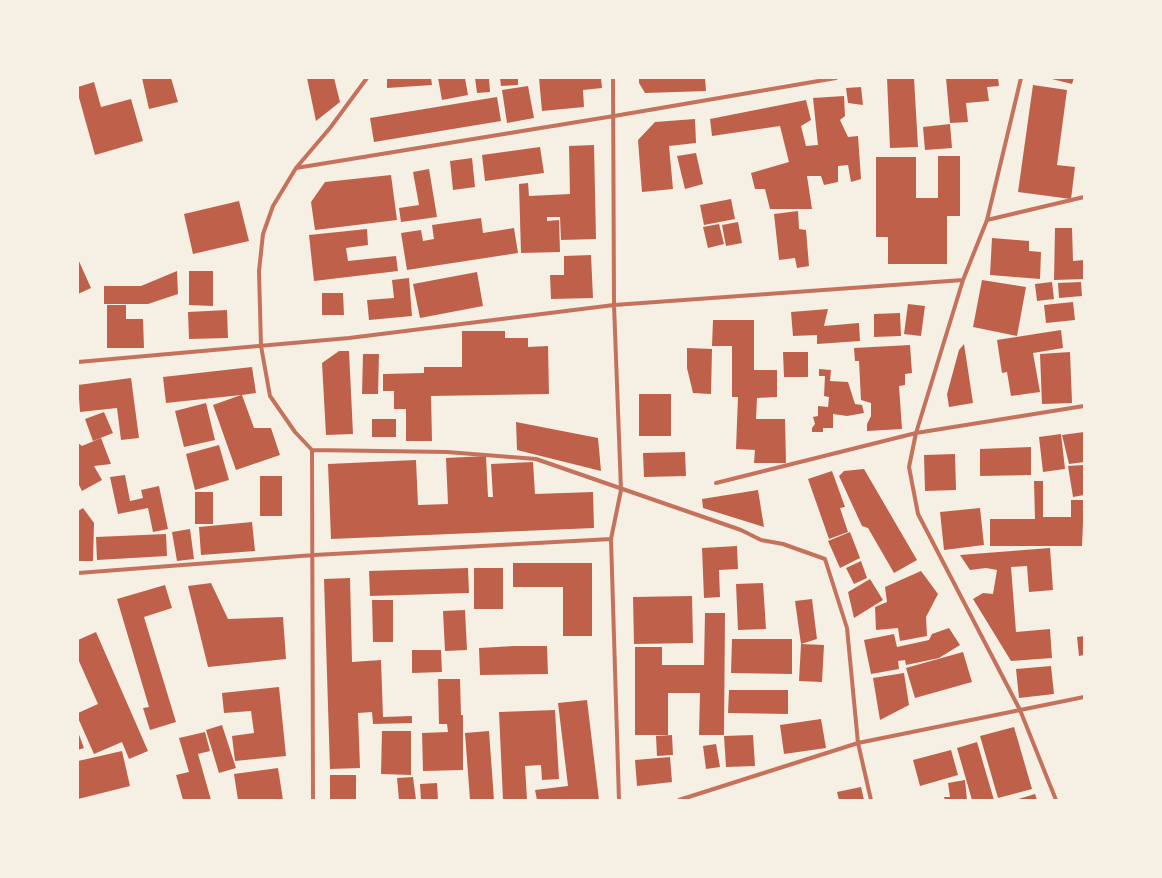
<!DOCTYPE html>
<html>
<head>
<meta charset="utf-8">
<style>
  body { margin:0 }
  #map { position:relative; width:1162px; height:878px; overflow:hidden; background:#f6efe4; font-family:Mulish,sans-serif }
  canvas { display:block }
  .frame { position:absolute; inset:0; border:79px solid #f6efe4; pointer-events:none }
</style>
</head>
<body>
<div id="map">
<canvas width="1162" height="878"></canvas>
<div class="frame"></div>
</div>
<script>
const c = document.querySelector('canvas').getContext('2d');
c.lineJoin = 'round';
function fillPath(path, color) { c.fillStyle = color; c.fill(path, 'evenodd'); }
const shape = rows => new Path2D(rows.map(r => 'M' + r).join(''));
function stroke(path, color, width, dash) { c.strokeStyle = color; c.lineWidth = width; c.lineCap = dash ? 'butt' : 'round'; c.setLineDash(dash || []); c.stroke(path); }
fillPath(shape([
  [142,78,171,78,178,102,149,109],
  [307,78,334,78,340,102,316,121],
  [387,78,431,78,432,85,387,88],
  [438,78,465,78,468,95,442,100],
  [475,78,489,78,490,92,477,93],
  [500,78,518,78,518,85,501,86],
  [539,78,601,78,602,88,583,90,584,107,542,111],
  [639,78,705,78,706,91,645,93,639,83],
  [887,78,914,78,918,147,890,148],
  [946,78,998,78,999,86,987,87,989,101,966,103,968,122,950,123],
  [1048,78,1074,78,1072,84],
  [94,82,101,107,131,99,143,141,95,155,78,94,78,87],
  [1033,85,1067,90,1057,165,1075,167,1071,199,1018,192],
  [528,86,534,118,507,123,502,90],
  [861,87,863,105,848,103,846,88],
  [844,96,845,116,840,120,848,137,858,136,861,179,851,182,848,165,838,166,838,182,824,185,821,176,807,176,812,209,770,209,765,189,755,189,751,173,789,162,780,126,712,136,710,119,806,100,811,120,801,126,806,146,818,145,813,98],
  [497,97,501,121,374,142,370,118],
  [695,119,696,143,669,146,673,189,642,192,638,140,655,122],
  [950,124,952,148,925,150,923,127],
  [594,145,596,239,561,240,560,217,547,217,547,221,559,220,560,252,521,253,519,184,528,183,529,196,570,194,569,146],
  [540,147,544,173,485,181,482,155],
  [696,153,703,184,685,189,677,156],
  [938,156,960,156,960,216,947,216,947,264,888,264,888,237,876,237,876,157,916,157,916,198,938,198],
  [472,158,475,187,453,190,450,161],
  [429,169,437,217,401,222,399,208,419,205,413,172],
  [391,175,397,220,315,230,311,202,325,182],
  [731,199,735,219,704,225,700,205],
  [239,201,249,241,193,254,184,214],
  [798,211,799,229,806,230,809,266,797,268,795,258,779,260,774,214],
  [481,218,483,233,514,228,518,253,407,270,401,233,421,230,423,241,434,239,432,225],
  [738,222,742,243,726,246,722,225],
  [719,224,724,244,708,248,703,227],
  [1055,228,1072,228,1073,261,1084,260,1084,279,1054,280],
  [367,229,368,245,346,248,348,261,396,256,398,271,314,281,309,235],
  [992,238,1029,241,1029,251,1041,252,1040,279,990,275],
  [591,255,593,298,551,299,550,275,564,275,564,256],
  [78,259,91,288,78,294],
  [177,271,178,294,148,304,104,304,104,286,141,286],
  [189,271,213,271,213,306,189,305],
  [477,272,483,306,420,318,413,284],
  [409,278,412,316,369,320,367,300,394,298,392,280],
  [982,280,1026,287,1017,336,973,327],
  [1052,282,1054,299,1037,301,1035,284],
  [1081,282,1082,296,1059,298,1058,283],
  [322,293,343,293,344,315,322,315],
  [1073,302,1075,320,1046,323,1044,305],
  [908,304,925,306,921,336,904,334],
  [107,305,126,305,126,319,143,319,144,348,107,348],
  [828,309,824,326,859,323,860,341,817,344,817,335,793,336,791,312],
  [227,310,228,338,189,339,188,312],
  [900,313,901,336,874,337,874,314],
  [713,320,754,320,754,370,777,370,777,397,757,398,756,419,785,419,786,463,754,463,755,450,736,449,738,397,732,397,732,346,712,346],
  [1061,330,1063,348,1033,353,1040,392,1011,396,1007,372,1002,373,997,340],
  [462,331,505,331,505,338,528,338,528,347,548,346,549,394,431,396,432,441,406,441,406,409,394,409,394,391,383,391,383,374,424,373,424,367,462,367],
  [964,344,973,403,949,407,947,394,959,350],
  [910,345,912,373,905,374,905,385,899,386,902,429,867,431,867,424,871,416,871,403,861,400,859,361,855,361,854,348],
  [687,348,712,349,711,394,693,393,687,368],
  [339,351,349,351,353,434,326,435,322,363],
  [783,352,808,352,808,377,784,377],
  [1070,352,1072,403,1042,404,1040,354],
  [363,354,379,354,378,394,362,394],
  [252,367,256,393,242,395,254,428,271,428,280,455,236,470,213,405,241,395,166,403,163,377],
  [819,369,831,370,830,381,848,382,855,404,862,405,864,413,847,416,833,414,833,428,823,428,823,432,812,432,812,428,815,424,813,417,818,416,818,406,828,407,829,397,824,396,825,376,819,376],
  [131,378,139,438,121,440,117,408,80,412,78,385],
  [639,394,671,394,671,436,639,436],
  [206,403,215,440,184,447,175,411],
  [104,412,113,433,93,441,85,419],
  [372,419,396,419,396,437,372,437],
  [516,422,598,438,601,471,517,450],
  [1084,432,1084,462,1069,464,1062,435],
  [1061,434,1065,469,1043,472,1039,437],
  [101,438,111,464,94,466,102,480,82,491,78,483,78,443,82,446],
  [219,445,229,480,195,490,186,454],
  [1031,447,1031,475,980,476,980,449],
  [685,452,686,476,644,477,643,453],
  [955,454,956,490,925,491,924,455],
  [486,456,488,497,493,497,491,464,533,462,535,494,593,492,594,528,331,539,328,464,416,460,418,505,448,504,446,458],
  [1084,465,1084,495,1073,497,1068,466],
  [864,469,917,560,894,573,868,528,862,526,839,476,844,471],
  [832,471,845,507,840,508,848,532,829,539,808,479],
  [125,475,130,501,143,498,141,490,159,486,168,529,153,532,148,508,118,514,110,477],
  [260,476,282,476,282,516,260,516],
  [1034,481,1043,481,1043,517,1071,517,1071,500,1084,500,1082,546,990,546,990,519,1035,519],
  [758,490,764,527,703,508,702,499],
  [195,492,213,492,213,524,195,524],
  [83,508,94,523,93,561,79,561,78,556,78,511],
  [980,508,984,545,944,550,940,512],
  [252,522,255,551,201,555,199,527],
  [190,529,194,559,177,561,172,532],
  [850,532,860,558,840,568,828,541],
  [166,534,167,556,97,560,96,537],
  [737,546,738,569,719,570,720,597,704,598,702,548],
  [1050,548,1053,590,1029,592,1027,566,1011,567,1016,632,1050,629,1052,658,1011,661,973,599,983,593,993,594,997,570,986,568,970,570,960,555],
  [861,561,867,578,854,584,846,568],
  [513,563,592,563,592,636,563,636,563,587,513,587],
  [468,568,469,593,370,596,369,571],
  [474,568,503,568,503,609,474,609],
  [921,571,938,594,926,617,927,636,900,641,898,628,876,630,875,607,887,602,885,587],
  [350,578,352,662,381,660,383,717,412,716,412,723,373,724,372,712,358,713,360,768,330,769,324,579],
  [870,579,883,600,854,618,848,592],
  [211,583,228,619,283,617,286,659,208,667,188,586],
  [763,583,766,629,738,630,736,584],
  [165,585,172,608,144,617,176,722,150,730,143,708,149,707,117,599],
  [692,596,693,643,634,644,633,597],
  [812,599,817,639,801,644,795,601],
  [372,600,393,600,393,642,373,642],
  [465,610,467,650,445,651,443,611],
  [705,613,725,613,724,735,699,735,700,693,668,693,668,735,635,735,635,647,662,647,662,665,704,665],
  [949,628,960,645,939,658,906,665,905,660,898,661,899,669,871,674,864,640,894,634,897,647,929,640,932,634],
  [96,632,148,751,129,759,122,742,94,754,78,718,78,713,98,704,78,659,78,640],
  [1084,636,1084,655,1079,656,1077,637],
  [732,639,792,639,792,674,731,673],
  [801,644,824,645,822,682,799,681],
  [514,646,547,646,548,674,480,675,479,648],
  [412,650,441,650,442,672,412,673],
  [963,652,972,682,915,698,906,668],
  [1051,666,1054,694,1019,698,1016,669],
  [904,673,909,705,880,720,873,678],
  [438,679,460,679,461,715,463,715,463,770,423,771,422,733,448,732,447,724,439,724],
  [279,687,286,756,235,761,232,736,254,733,251,711,224,713,222,693],
  [729,690,788,690,788,714,728,713],
  [587,700,599,800,537,800,535,790,568,786,558,703],
  [555,710,559,779,542,780,541,765,525,766,527,800,503,800,499,712],
  [821,719,826,748,784,754,780,725],
  [222,725,236,768,219,773,206,730],
  [1014,727,1032,789,998,798,980,736],
  [382,731,411,731,411,775,381,774],
  [489,731,494,800,470,800,465,733],
  [78,732,84,748,78,750],
  [205,732,210,751,198,754,211,800,183,800,176,775,189,772,179,738],
  [672,735,673,755,657,756,656,736],
  [753,735,755,766,726,767,724,736],
  [977,742,994,800,972,800,957,748],
  [716,744,720,767,706,769,703,746],
  [951,750,958,775,920,786,913,760],
  [122,751,130,786,78,799,78,761],
  [670,757,672,782,637,786,635,760],
  [278,768,283,800,238,800,234,774],
  [330,775,356,775,356,800,330,800],
  [413,777,416,800,399,800,397,778],
  [965,780,967,800,945,800,944,797,950,797,948,783],
  [437,783,438,800,421,800,420,784],
  [861,787,864,800,839,800,837,792],
  [1035,794,1037,800,1015,800]
]), '#bf614a');
stroke(shape([
  [613,78,614,305,621,490,611,539,619,800],
  [1021,78,987,220,963,280,916,433,909,467,918,514,1020,710,1056,800],
  [296,168,614,116,836,78],
  [987,220,1084,197],
  [78,362,349,338,614,305,963,280],
  [312,450,447,452,536,459,741,530,761,540,783,544,825,559,847,628,858,743,871,800],
  [716,483,916,433,1084,406],
  [78,573,314,555,611,539],
  [313,800,312,450,295,432,270,396,261,346,259,271,263,234,273,206,296,168,330,128,367,78],
  [679,800,858,743,1084,697]
]), '#c5725c', 4);
</script>
</body>
</html>
